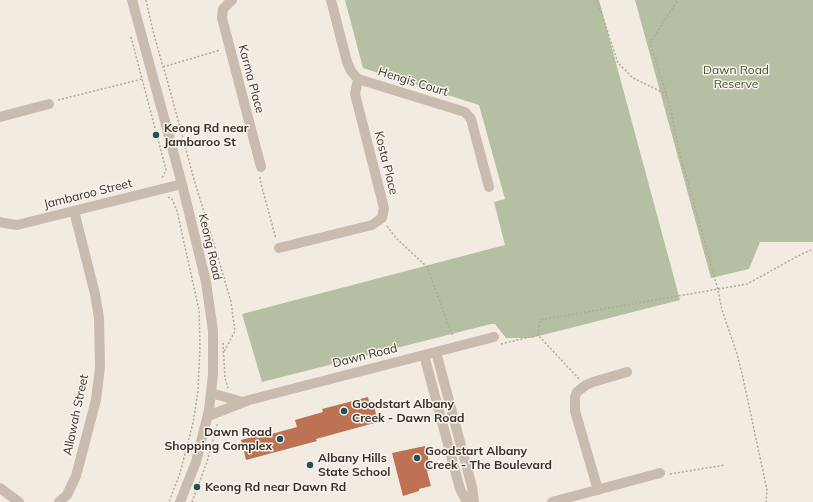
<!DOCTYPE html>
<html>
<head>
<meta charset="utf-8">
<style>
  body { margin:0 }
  canvas { display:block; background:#f2ebe1 }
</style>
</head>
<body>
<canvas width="813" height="502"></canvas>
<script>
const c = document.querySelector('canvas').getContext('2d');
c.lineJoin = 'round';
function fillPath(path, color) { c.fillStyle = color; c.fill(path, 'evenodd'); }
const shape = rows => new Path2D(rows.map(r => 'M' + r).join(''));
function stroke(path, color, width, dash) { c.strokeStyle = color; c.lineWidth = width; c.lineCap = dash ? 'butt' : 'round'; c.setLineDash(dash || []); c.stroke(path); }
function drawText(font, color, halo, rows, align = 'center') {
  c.font = font + ' Mulish,sans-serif'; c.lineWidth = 3; c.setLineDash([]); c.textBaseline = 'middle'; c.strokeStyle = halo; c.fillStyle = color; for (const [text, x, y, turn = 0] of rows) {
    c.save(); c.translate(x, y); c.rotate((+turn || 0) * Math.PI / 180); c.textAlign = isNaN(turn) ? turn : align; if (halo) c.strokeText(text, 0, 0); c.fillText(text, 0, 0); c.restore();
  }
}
fillPath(shape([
  [345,0,599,0,680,300,531,338,506,338,495,324,491,324,262,382,242,314,505,245,494,202,505,199,479,105,363,68],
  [635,0,813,0,813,242,760,242,749,269,711,278]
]), '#b4c0a1');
fillPath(shape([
  [368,397,370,407,374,406,378,422,316,439,317,441,246,460,241,440,256,436,257,438,297,427,295,420,323,412,322,409],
  [425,446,431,469,427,471,431,486,419,489,419,491,403,496,392,453]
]), '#bd7353');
stroke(shape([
  [146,0,153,31,163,67,165,72,195,183,217,254,212,258,211,261],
  [597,0,618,63,633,78,666,94,671,111,678,147,718,290,722,310,737,354,743,378,767,490,766,502],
  [131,37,166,170,162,178],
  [163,67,220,50],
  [666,93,650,43,678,0],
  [58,100,142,79],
  [260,177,260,180,276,239],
  [168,197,172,199,177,211,199,310,200,346,198,391,193,423,180,473,169,502],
  [387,226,396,238,427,267,453,337],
  [217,254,231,302,235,331,224,352],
  [538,335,540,320,747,284,798,256,813,249],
  [223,343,225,378,228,388],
  [501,344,538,335,579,379],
  [670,474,725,465],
  [192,502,207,462,218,422]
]), '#b5a697', 1.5, [2, 2]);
stroke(shape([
  [132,0,182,184,206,282,213,331,213,374,209,410,196,462,180,502],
  [232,0,223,9,222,18,261,167],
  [331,0,347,62,351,71,358,79,465,112,471,119,489,187],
  [0,117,49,104],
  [0,222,4,223,17,225,182,184],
  [279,248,372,225,382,218,384,208,355,94,358,79],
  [436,352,472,487,474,502],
  [424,355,460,489,467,502],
  [211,393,243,402],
  [208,416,249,400,494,337],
  [0,488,19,502],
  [598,490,575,411,575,397,577,392,586,385,593,382,627,372],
  [59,502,67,495,76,476,96,400,100,367,99,318,95,294,74,211],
  [552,502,660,473]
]), '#c9bbad', 10);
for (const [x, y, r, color] of [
  [156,135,4,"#235157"],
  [344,411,4,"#235157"],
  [280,439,4,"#235157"],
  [417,458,4,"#235157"],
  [310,465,4,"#235157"],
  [197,487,4,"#235157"]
]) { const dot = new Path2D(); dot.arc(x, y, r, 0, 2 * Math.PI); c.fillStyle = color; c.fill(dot); stroke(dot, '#f9f4ed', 1.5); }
drawText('12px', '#455531', '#f9f4ed', [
  ["Dawn Road",736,70],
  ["Reserve",736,84]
]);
drawText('12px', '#38302b', '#f9f4ed', [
  ["Karma Place",251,79,75],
  ["Hengis Court",413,82,17],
  ["Kosta Place",386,163,76],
  ["Jambaroo Street",88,194,-14],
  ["Keong Road",210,247,77],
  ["Dawn Road",365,356,-14],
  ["Allawah Street",76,415,-78]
]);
drawText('bold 12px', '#38302b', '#f9f4ed', [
  ["Keong Rd near",164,128],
  ["Jambaroo St",164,142],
  ["Goodstart Albany",352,404],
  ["Creek - Dawn Road",352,418],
  ["Dawn Road",272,432,"right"],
  ["Shopping Complex",272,446,"right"],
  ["Goodstart Albany",425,451],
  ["Creek - The Boulevard",425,465],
  ["Albany Hills",318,458],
  ["State School",318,472],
  ["Keong Rd near Dawn Rd",205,487]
], 'left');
</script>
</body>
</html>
